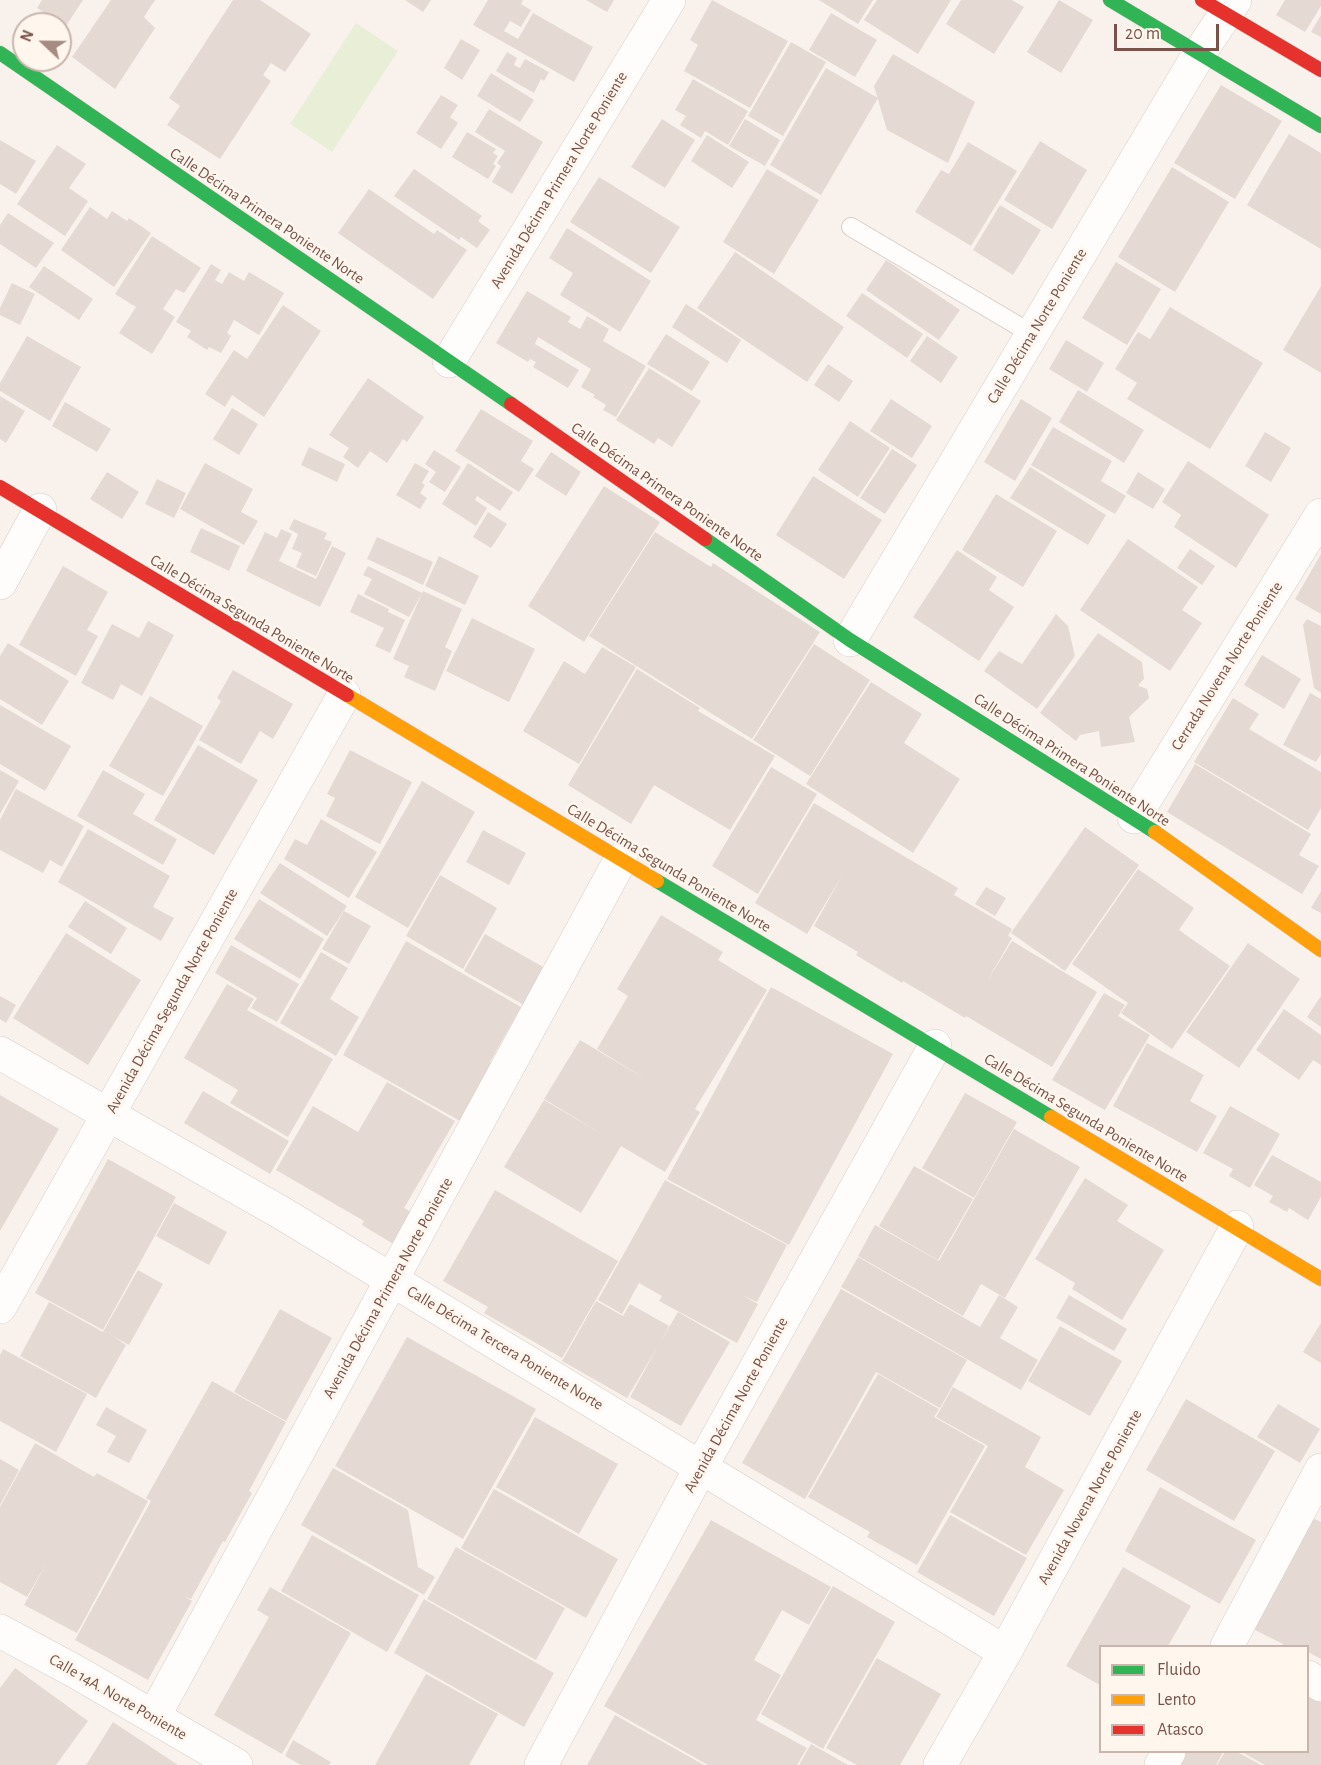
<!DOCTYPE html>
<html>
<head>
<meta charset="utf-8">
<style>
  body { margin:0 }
  #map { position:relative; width:1321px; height:1765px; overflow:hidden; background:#f9f2ec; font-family:"Alegreya Sans",sans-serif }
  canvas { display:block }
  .legend { position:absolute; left:1099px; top:1645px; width:210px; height:108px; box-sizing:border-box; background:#fff6ee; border:2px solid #c9b5ac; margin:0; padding:8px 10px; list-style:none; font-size:18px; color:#795349 }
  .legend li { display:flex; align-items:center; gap:12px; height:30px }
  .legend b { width:30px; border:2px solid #c9b5ac }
  .north { position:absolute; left:12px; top:12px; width:60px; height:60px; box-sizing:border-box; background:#fff6ee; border:2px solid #c9b5ac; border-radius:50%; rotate:292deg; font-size:16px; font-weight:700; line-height:24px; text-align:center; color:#795349 }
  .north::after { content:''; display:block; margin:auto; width:21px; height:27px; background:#a68b82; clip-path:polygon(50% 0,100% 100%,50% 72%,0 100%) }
  .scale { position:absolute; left:1114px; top:24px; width:105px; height:27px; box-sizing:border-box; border:3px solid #795349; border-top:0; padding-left:8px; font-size:18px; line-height:21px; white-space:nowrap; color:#795349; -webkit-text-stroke:4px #fff6ee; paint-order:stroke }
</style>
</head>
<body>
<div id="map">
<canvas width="1321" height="1765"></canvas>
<ul class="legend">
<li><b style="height:8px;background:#30b455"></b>Fluido</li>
<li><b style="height:8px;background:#ff9f0a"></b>Lento</li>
<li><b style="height:8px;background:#e5322d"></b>Atasco</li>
</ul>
<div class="north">N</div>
<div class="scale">20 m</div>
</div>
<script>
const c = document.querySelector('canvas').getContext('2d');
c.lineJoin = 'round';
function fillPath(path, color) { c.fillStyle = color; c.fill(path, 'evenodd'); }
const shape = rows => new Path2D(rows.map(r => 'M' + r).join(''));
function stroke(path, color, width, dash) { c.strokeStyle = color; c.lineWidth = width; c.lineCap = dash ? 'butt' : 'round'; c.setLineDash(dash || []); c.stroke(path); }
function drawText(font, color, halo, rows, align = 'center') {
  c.font = font + ' "Alegreya Sans",sans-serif'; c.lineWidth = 5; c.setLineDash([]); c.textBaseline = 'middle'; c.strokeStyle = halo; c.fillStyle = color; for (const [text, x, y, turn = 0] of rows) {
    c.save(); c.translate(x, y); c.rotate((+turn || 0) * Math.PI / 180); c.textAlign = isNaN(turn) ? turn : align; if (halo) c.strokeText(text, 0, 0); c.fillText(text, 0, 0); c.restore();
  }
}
fillPath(shape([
  [356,23,398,51,332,152,290,124]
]), '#e8efd6');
fillPath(shape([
  [42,0,83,0,66,26,37,8],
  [111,0,155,0,144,17,155,28,115,89,72,57],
  [233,0,260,0,311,34,285,72,271,63,263,75,271,81,220,159,167,125,180,106,169,98],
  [405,0,431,0,423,12],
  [488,0,523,0,521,4,531,10,521,27,510,21,504,31,518,39,533,13,593,47,574,82,473,25],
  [586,0,614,0,607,12],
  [712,0,788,41,750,108,684,71,698,45,690,40],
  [819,0,873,0,858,24],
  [877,0,951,0,918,54,864,20],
  [961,0,1012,0,1024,7,994,54,946,24],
  [1059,0,1093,20,1061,73,1027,52],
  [1285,0,1321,0,1321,6,1305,32,1276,15],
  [831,13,877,40,855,77,809,50],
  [1321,15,1321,37,1311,32],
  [461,39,480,50,462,80,444,68],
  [791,42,826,62,783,136,748,116],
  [507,52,517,58,514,65,520,68,525,59,549,72,544,81,541,79,534,93,496,71],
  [893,54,975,102,948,163,887,130,874,86],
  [826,68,878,98,821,195,770,165],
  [491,73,534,100,520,122,477,96],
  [693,79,748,111,728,145,705,131,701,138,680,125,686,116,675,110],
  [1221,85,1282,121,1235,199,1174,163],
  [441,95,458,105,450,117,458,123,441,149,416,133],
  [489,109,543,142,512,194,492,182,501,166,497,163,505,151,475,132],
  [662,119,695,140,665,188,631,167],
  [745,119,780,140,765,166,729,146],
  [467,132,496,149,493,153,498,156,493,164,496,166,488,179,452,157],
  [1289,134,1321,153,1321,249,1247,205],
  [707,135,749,162,732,188,691,161],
  [0,140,36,161,16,194,0,184],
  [1040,141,1087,170,1052,229,1004,200],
  [968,142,1017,171,971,246,915,212,941,170,949,174],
  [57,145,86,164,69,188,88,201,65,236,17,204],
  [1172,167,1229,202,1175,292,1118,257],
  [414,169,482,216,478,221,490,230,477,248,461,237,459,240,394,196],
  [767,169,819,200,774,274,723,242],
  [599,177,680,227,651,273,570,222],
  [369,189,434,234,437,230,467,250,433,299,338,233],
  [1000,205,1041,230,1013,275,973,250],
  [90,207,107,219,112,211,127,221,129,218,151,233,114,287,61,250],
  [8,213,54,243,36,268,0,244,0,225],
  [567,228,651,281,620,332,560,295,573,273,549,258],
  [152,236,201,268,184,293,176,289,163,309,175,317,152,354,119,333,136,307,115,294],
  [735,252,844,327,807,382,697,308],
  [886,260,960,310,939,340,866,290],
  [1116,262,1161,289,1127,345,1082,318],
  [211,264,221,270,215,280,222,284,229,272,244,281,249,272,284,293,259,335,234,320,227,333,231,336,221,353,209,347,207,350,187,337,191,331,176,322],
  [44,266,93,299,79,320,29,287],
  [12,283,35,294,20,325,0,315,0,308],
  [1321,286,1321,373,1283,350],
  [527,291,571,317,568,322,580,329,587,316,609,329,603,341,646,366,616,417,603,410,606,405,593,397,595,395,581,387,591,369,538,337,535,344,579,370,568,388,533,367,536,362,530,359,528,362,496,343],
  [862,293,923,334,907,358,846,316],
  [686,304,741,340,727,363,672,327],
  [283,305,321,331,264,417,232,395,225,407,205,394,234,350,247,359],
  [1170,307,1263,363,1210,449,1127,399,1137,383,1115,369,1138,332,1150,339],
  [666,334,710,362,692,391,647,364],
  [27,336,81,367,50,421,0,391,0,383],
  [927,336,958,357,941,383,910,361],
  [1066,340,1104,363,1087,392,1049,369],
  [828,364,853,381,839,402,814,385],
  [649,368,701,401,672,447,658,438,654,444,616,420],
  [368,378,424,417,407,442,403,439,387,463,370,451,358,468,343,457,349,448,329,435],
  [1078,390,1144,430,1124,463,1059,422],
  [0,396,25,411,6,443,0,439],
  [891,399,932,426,912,458,870,431],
  [1021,399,1052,418,1015,481,984,462],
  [65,402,111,429,97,452,52,426],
  [232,408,258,424,239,455,213,439],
  [481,409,533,441,521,461,534,469,519,492,455,451],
  [850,421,890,448,858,497,818,470],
  [1053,427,1112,461,1101,481,1126,496,1115,514,1031,465],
  [1265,432,1291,448,1271,482,1245,466],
  [309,447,345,464,337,482,301,465],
  [892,449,917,465,885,514,860,498],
  [434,450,461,467,445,492,429,482,436,472,425,464],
  [551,452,581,472,566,496,535,476],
  [1188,461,1269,515,1236,568,1174,527,1181,515,1162,502],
  [205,463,253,489,241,512,258,521,244,545,180,509],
  [415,463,429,471,422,483,425,485,420,493,427,498,420,509,396,495],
  [468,463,513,492,500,511,477,496,475,500,487,508,476,526,442,504],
  [1030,467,1106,515,1088,545,1010,498],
  [107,472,139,492,122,519,90,499],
  [1138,472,1165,489,1153,509,1126,493],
  [813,476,882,520,844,579,776,535],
  [157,479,186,493,174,518,145,504],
  [604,486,660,522,584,642,528,606],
  [996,494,1057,531,1023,587,962,550],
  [488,512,507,524,491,548,473,537],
  [294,519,327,533,324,539,332,542,316,576,296,567,302,553,292,549,298,534,289,529],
  [201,528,240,546,229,571,190,552],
  [281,529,292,534,279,561,316,579,332,546,346,553,320,607,246,571,265,532,277,538],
  [655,532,711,567,713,563,820,632,752,739,589,636],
  [377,537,433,562,423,585,367,559],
  [1128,539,1198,587,1182,610,1202,623,1170,671,1080,610],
  [1190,549,1215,566,1202,585,1177,568],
  [957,550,997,577,989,590,1014,607,979,661,913,617],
  [1321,554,1321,614,1295,599],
  [439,556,479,576,465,605,425,586],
  [63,566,108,592,87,630,98,636,76,676,19,645],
  [368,566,422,593,409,617,364,594,372,579,363,575],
  [423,591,462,609,445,647,452,651,435,691,404,677,409,666,393,659],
  [358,594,389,609,388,612,405,620,390,653,375,646,384,628,350,612],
  [1056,614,1068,626,1075,656,1037,709,984,671,999,651,1022,664],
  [472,618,535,649,509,702,446,671],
  [1307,619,1321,626,1321,693,1314,688,1303,625],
  [148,621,174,635,142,696,121,684,113,700,81,683,112,624,139,638],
  [1098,633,1142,662,1144,679,1139,684,1139,686,1147,689,1149,698,1129,717,1135,742,1101,747,1099,731,1080,735,1076,741,1040,713],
  [8,643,69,681,42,725,0,699,0,656],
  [814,644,870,680,810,776,753,740],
  [602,647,636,667,579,764,523,731,564,661,585,674],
  [1262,655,1301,679,1284,709,1244,685],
  [637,669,700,708,698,711,775,756,730,830,654,785,631,824,568,785],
  [233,670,293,704,273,739,260,731,241,764,199,740,221,701,217,698],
  [871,682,922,714,904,743,960,779,913,853,806,784],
  [1310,693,1321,699,1321,754,1316,762,1283,745],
  [150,696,203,726,163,796,109,766],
  [1233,698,1259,714,1249,729,1321,772,1321,808,1308,830,1194,762],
  [0,705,71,746,45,791,0,764],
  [198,745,258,780,214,855,154,820],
  [350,750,412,782,380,844,326,816,335,798,327,794],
  [1195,764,1311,834,1299,855,1319,866,1302,894,1167,812],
  [771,767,817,794,758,894,712,866],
  [0,770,19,781,0,814],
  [103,770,145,794,133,814,177,839,163,865,77,816],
  [422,781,475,812,408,928,355,897],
  [16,789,84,826,62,867,50,860,43,873,0,850,0,820],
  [814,803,958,888,954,895,1012,929,1008,936,1012,938,986,983,1012,941,1097,992,1052,1067,966,1016,965,1018,903,981,902,983,856,955,858,952,814,926,843,874,807,934,755,903],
  [321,819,377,852,349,898,284,859,295,839,307,845],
  [1085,827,1139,865,1065,971,1011,933],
  [88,829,170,876,153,907,174,918,161,941,58,882],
  [483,830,526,853,509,885,466,862],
  [280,863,347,906,327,936,260,893],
  [1138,869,1194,908,1179,930,1230,966,1172,1049,1121,1013,1128,1003,1072,964],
  [440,875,497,908,463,969,406,936],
  [986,887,1006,898,995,916,975,904],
  [1321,891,1321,913,1311,908],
  [259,899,324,939,300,979,234,939],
  [85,901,127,928,111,954,68,927],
  [344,911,371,926,349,964,322,949],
  [661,915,723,952,718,960,767,990,695,1109,700,1112,665,1172,621,1146,581,1213,504,1167,544,1100,605,1136,544,1099,580,1040,647,1080,597,1049,628,996,617,989],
  [66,933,141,980,88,1065,13,1018],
  [485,934,545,968,524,1005,464,971],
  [406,941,521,1007,490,1062,492,1064,460,1121,343,1055],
  [1248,943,1300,979,1239,1068,1186,1032],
  [231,945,299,984,277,1022,251,1008,257,998,215,973],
  [321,952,348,968,330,999,359,1017,336,1056,280,1023],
  [227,984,254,999,247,1010,333,1059,288,1137,230,1103,238,1090,184,1058],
  [771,987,893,1054,789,1245,667,1179],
  [1104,993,1125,1005,1118,1016,1150,1035,1105,1110,1052,1080],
  [0,996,16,1005,6,1023,0,1019],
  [1321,996,1321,1027,1307,1017],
  [1284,1009,1321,1035,1321,1065,1313,1060,1299,1080,1256,1050],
  [1147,1043,1204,1075,1190,1101,1217,1116,1197,1152,1113,1106],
  [387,1082,455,1121,404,1208,413,1213,395,1245,362,1225,364,1221,276,1170,313,1106,358,1132],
  [203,1091,289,1141,270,1174,184,1123],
  [965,1093,1017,1122,974,1198,922,1168],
  [0,1095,59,1129,0,1231],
  [1230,1106,1280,1134,1250,1188,1229,1176,1233,1169,1203,1153],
  [1014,1129,1080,1167,1005,1298,981,1284,963,1316,858,1256,875,1225,939,1261],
  [1272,1155,1321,1182,1321,1197,1308,1220,1289,1208,1287,1212,1269,1202,1273,1196,1254,1185],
  [108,1159,176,1197,103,1330,35,1293],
  [914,1166,973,1199,938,1260,879,1226],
  [1085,1178,1128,1205,1117,1221,1164,1250,1122,1320,1072,1289,1075,1283,1035,1259],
  [665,1180,787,1245,757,1302,742,1295,758,1304,737,1343,659,1301,662,1296,639,1283,622,1314,598,1300],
  [495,1190,618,1261,562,1358,484,1313,488,1307,443,1281],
  [174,1203,227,1232,209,1265,156,1236],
  [858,1257,980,1327,999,1295,1018,1307,1000,1338,1038,1360,1021,1390,841,1287],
  [138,1270,163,1284,129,1345,113,1336,126,1345,96,1398,20,1356,49,1302,103,1332],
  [841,1289,967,1360,940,1408,876,1372,805,1499,742,1463],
  [1069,1295,1127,1329,1114,1351,1056,1318],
  [596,1301,623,1316,630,1304,669,1326,661,1341,678,1312,730,1342,681,1426,630,1397,658,1346,627,1398,562,1361],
  [280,1309,332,1338,286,1421,234,1392],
  [1321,1323,1321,1363,1303,1352],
  [1060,1326,1122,1361,1090,1416,1028,1381],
  [407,1337,536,1409,463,1539,335,1466],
  [3,1349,87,1394,56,1452,0,1421,0,1355],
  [878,1374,939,1409,934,1417,985,1446,917,1565,867,1537,870,1532,808,1497],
  [212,1381,286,1422,249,1491,252,1493,225,1542,223,1541,191,1599,185,1597,192,1601,148,1680,75,1640,151,1501,146,1498],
  [953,1387,1041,1437,1025,1467,1064,1490,1026,1555,950,1512,988,1446,936,1417],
  [1186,1399,1275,1451,1234,1521,1146,1470],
  [1278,1404,1320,1429,1300,1463,1257,1437],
  [106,1407,147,1430,129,1463,107,1452,116,1436,96,1425],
  [535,1417,618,1464,579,1534,496,1487],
  [35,1443,94,1477,97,1473,148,1501,77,1633,24,1605,47,1562,27,1597,0,1582,0,1507],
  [0,1459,19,1470,0,1505],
  [333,1468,408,1510,418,1567,435,1577,424,1595,301,1525],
  [1160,1487,1256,1540,1220,1604,1125,1551],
  [494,1489,618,1559,586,1618,461,1548],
  [950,1515,1027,1558,994,1616,917,1572],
  [1308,1516,1321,1522,1321,1659,1308,1652,1308,1646,1282,1646,1283,1644,1251,1628],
  [711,1520,831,1587,809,1625,782,1610,754,1660,781,1675,756,1720,807,1748,797,1765,708,1765,604,1706],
  [312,1535,419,1595,387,1652,281,1591],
  [456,1547,565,1608,536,1660,427,1599],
  [1123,1567,1191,1606,1168,1646,1100,1646,1100,1685,1066,1666],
  [833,1586,895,1622,823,1749,761,1714],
  [270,1587,351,1633,282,1754,214,1715,269,1617,257,1610],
  [424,1599,554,1673,524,1727,394,1653],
  [877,1658,941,1694,900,1765,857,1765,826,1748],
  [15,1668,88,1721,56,1765,0,1765,0,1688],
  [426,1674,498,1714,469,1765,375,1765],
  [1308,1682,1321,1689,1321,1765,1265,1765,1242,1752,1308,1752],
  [615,1715,704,1765,587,1765],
  [113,1722,178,1765,86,1765],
  [293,1740,331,1762,329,1765,301,1765,285,1756],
  [811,1744,848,1765,799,1765],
  [1181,1752,1223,1752,1216,1765,1173,1765],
  [1225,1752,1237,1752,1261,1765,1217,1765]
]), '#e5d9d3');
const lane = shape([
  [851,227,1032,334]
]);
const street = shape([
  [449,361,669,0],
  [0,583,40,510],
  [850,640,1199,54,1235,0],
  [1134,817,1321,515],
  [0,1053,280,1212,1005,1652],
  [0,1307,344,695],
  [0,1631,78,1673,236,1765],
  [1227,1646,1321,1470],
  [1308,1677,1321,1685],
  [154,1716,621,859],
  [541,1765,701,1467,935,1046],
  [940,1765,1005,1652,1237,1227],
  [1161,1765,1169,1752]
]);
const fast = shape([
  [1110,0,1321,126],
  [0,53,511,404],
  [705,539,850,640,1155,832],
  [657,881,1051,1117]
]);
const slow = shape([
  [347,695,657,881],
  [1155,832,1321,950],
  [1051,1117,1321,1279]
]);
const jam = shape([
  [1202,0,1321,70],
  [511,404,705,539],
  [0,487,347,695]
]);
stroke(lane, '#d8cdc8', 20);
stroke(street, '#d8cdc8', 34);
stroke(fast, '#daceca', 15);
stroke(slow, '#daceca', 15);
stroke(jam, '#daceca', 15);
stroke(lane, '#fefdfc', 18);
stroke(street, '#fefdfc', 33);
stroke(fast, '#30b455', 14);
stroke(slow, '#ff9f0a', 14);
stroke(jam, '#e5322d', 14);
drawText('16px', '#795349', '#fff6ee', [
  ["Avenida Décima Primera Norte Poniente",559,180,-59],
  ["Calle Décima Primera Poniente Norte",267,216,34],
  ["Calle Décima Norte Poniente",1037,326,-59],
  ["Calle Décima Primera Poniente Norte",667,492,35],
  ["Calle Décima Segunda Poniente Norte",252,619,31],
  ["Cerrada Novena Norte Poniente",1227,666,-58],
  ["Calle Décima Primera Poniente Norte",1072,760,33],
  ["Calle Décima Segunda Poniente Norte",669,868,31],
  ["Avenida Décima Segunda Norte Poniente",172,1001,-61],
  ["Calle Décima Segunda Poniente Norte",1086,1118,31],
  ["Avenida Décima Primera Norte Poniente",388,1288,-61],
  ["Calle Décima Tercera Poniente Norte",505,1348,31],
  ["Avenida Décima Norte Poniente",736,1405,-61],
  ["Avenida Novena Norte Poniente",1090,1497,-61],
  ["Calle 14A. Norte Poniente",118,1697,30]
]);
</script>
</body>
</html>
